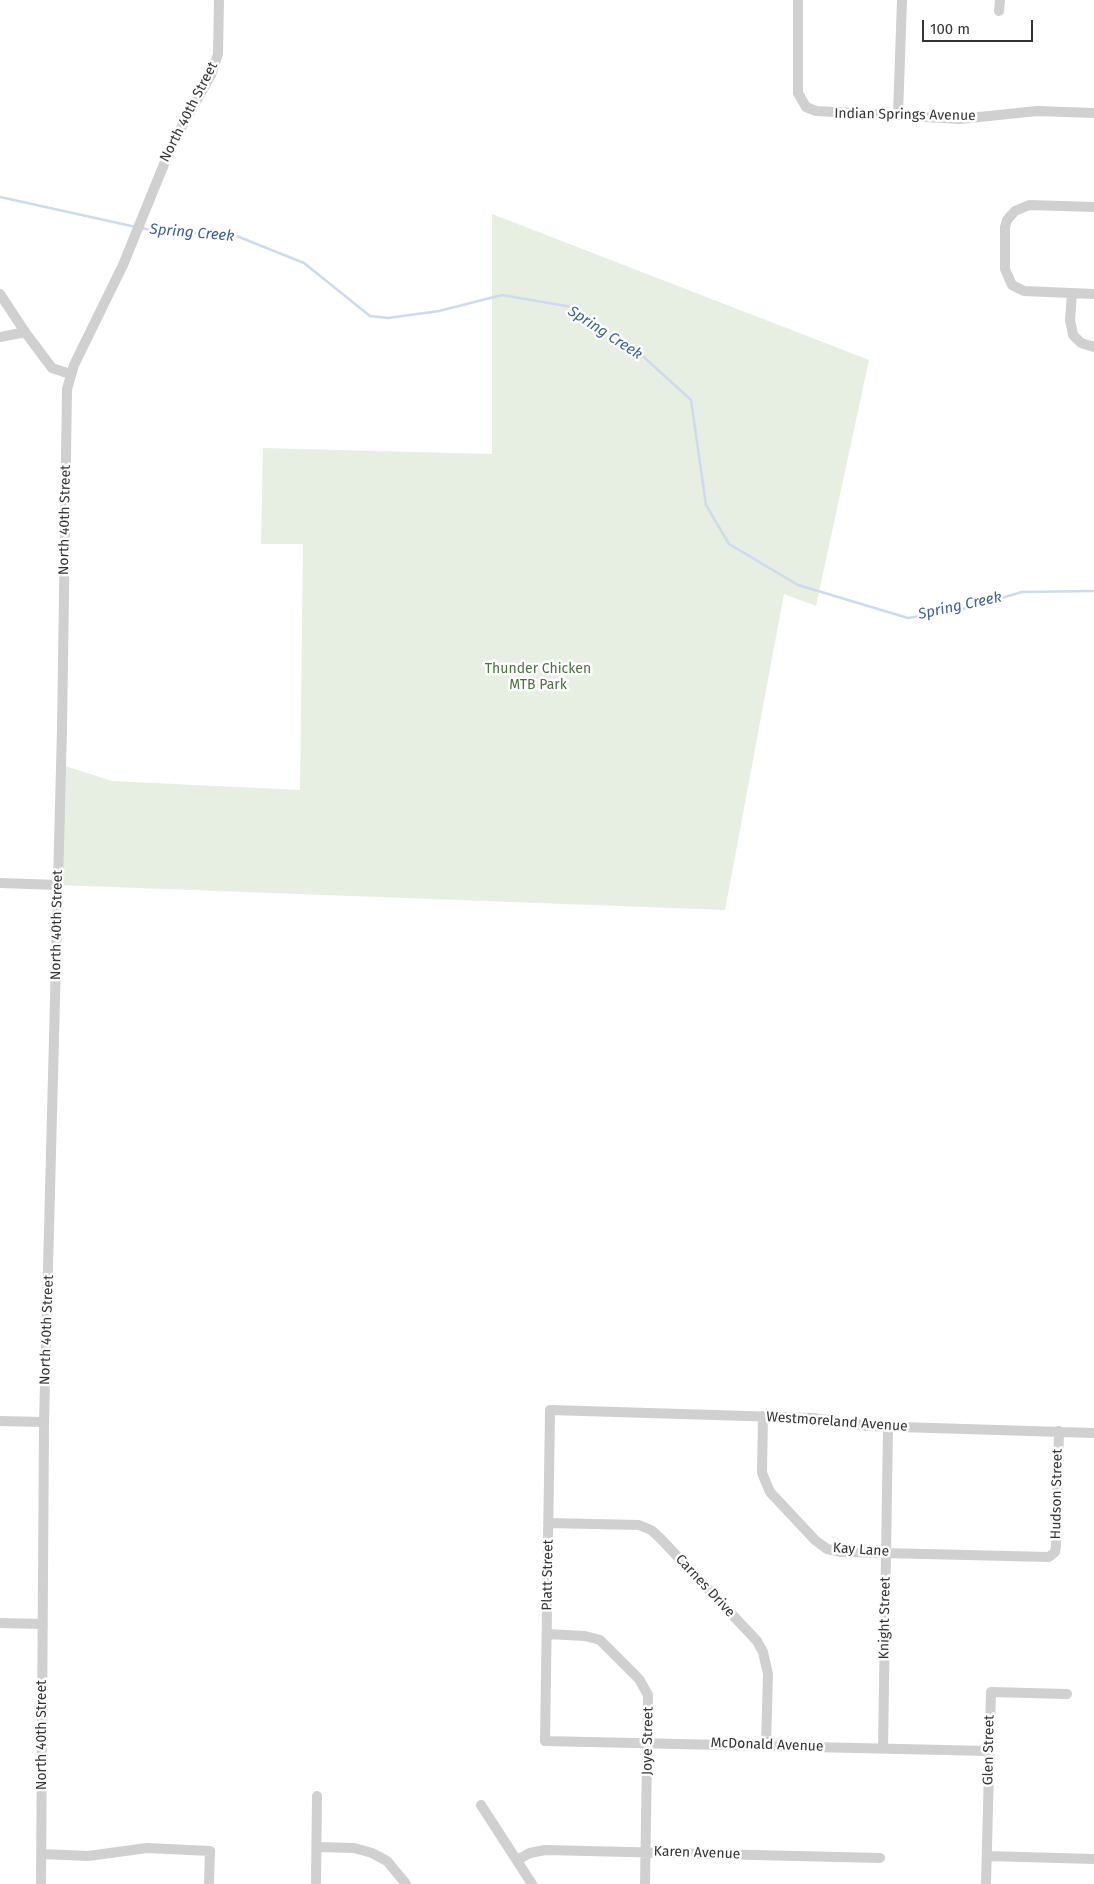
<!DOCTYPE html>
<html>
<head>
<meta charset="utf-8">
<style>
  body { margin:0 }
  #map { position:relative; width:1094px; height:1884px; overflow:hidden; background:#fff; font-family:"Fira Sans",sans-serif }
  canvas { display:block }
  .scale { position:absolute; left:922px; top:20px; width:111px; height:22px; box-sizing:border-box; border:2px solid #333; border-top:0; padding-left:6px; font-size:15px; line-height:18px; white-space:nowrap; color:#333; -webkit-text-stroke:4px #fff; paint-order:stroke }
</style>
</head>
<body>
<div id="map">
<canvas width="1094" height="1884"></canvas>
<div class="scale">100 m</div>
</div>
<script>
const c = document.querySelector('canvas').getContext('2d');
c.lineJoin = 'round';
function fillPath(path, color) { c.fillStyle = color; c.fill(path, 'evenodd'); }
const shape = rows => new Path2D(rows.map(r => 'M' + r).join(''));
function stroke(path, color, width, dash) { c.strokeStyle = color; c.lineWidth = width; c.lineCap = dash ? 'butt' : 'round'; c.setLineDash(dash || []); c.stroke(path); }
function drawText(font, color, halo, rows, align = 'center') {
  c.font = font + ' "Fira Sans",sans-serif'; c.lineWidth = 5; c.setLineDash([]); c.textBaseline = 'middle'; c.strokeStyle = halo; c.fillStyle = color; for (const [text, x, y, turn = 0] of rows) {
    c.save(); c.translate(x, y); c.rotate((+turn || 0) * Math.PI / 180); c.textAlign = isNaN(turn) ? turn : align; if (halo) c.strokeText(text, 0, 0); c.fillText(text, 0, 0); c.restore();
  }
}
fillPath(shape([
  [492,214,869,360,816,606,784,594,725,910,58,885,59,764,112,781,300,790,303,544,261,544,263,448,492,454]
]), '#e6efe1');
stroke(shape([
  [0,197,136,227],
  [142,228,157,232,234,235,304,263,370,316,388,318,439,311,502,295,572,307,635,349,691,400,706,505,729,544,798,585,908,618,967,608,1022,592,1094,591]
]), '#cddbef', 2.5);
stroke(shape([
  [798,0,798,93,806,107,816,111,960,119,1037,111,1094,113],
  [999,11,1000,0],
  [898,115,902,0],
  [1094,207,1029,205,1015,211,1007,220,1005,227,1005,269,1012,285,1024,291,1094,294],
  [0,294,25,332],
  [1072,294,1070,320,1073,335,1081,343,1094,347],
  [0,337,25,332,52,368,70,374],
  [0,883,58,885],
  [763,1416,762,1473,770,1492,815,1540,827,1549,842,1552,1049,1557,1055,1552,1056,1546,1059,1431],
  [0,1421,44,1422],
  [548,1523,639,1525,651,1530,660,1538,757,1641,763,1652,768,1674,766,1745],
  [0,1623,43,1624],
  [547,1634,585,1636,600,1640,639,1679,648,1695,645,1884],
  [883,1749,888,1427],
  [989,1751,545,1741,550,1410,813,1418,868,1426,1094,1433],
  [481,1805,532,1884],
  [317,1847,354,1848,372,1853,387,1861,406,1884],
  [42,1854,88,1856,147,1848,210,1851,209,1884],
  [987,1856,1094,1859],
  [517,1860,530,1853,545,1850,880,1858],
  [41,1884,44,1422,62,729,67,389,74,365,123,265,173,142,211,75,218,54,219,0],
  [316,1884,317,1796],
  [986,1884,991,1692,1067,1694]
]), '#d0d0d0', 10);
drawText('14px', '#333', '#fff', [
  ["North 40th Street",189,112,-63],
  ["Indian Springs Avenue",905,115,1],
  ["North 40th Street",65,520,-89],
  ["North 40th Street",57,925,-89],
  ["North 40th Street",47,1330,-88],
  ["Westmoreland Avenue",837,1422,4],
  ["Hudson Street",1057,1494,-89],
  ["Kay Lane",861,1550,4],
  ["Platt Street",548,1575,-89],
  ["Carnes Drive",705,1586,47],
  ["Knight Street",885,1618,-89],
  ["North 40th Street",42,1735,-90],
  ["Joye Street",648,1741,-89],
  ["McDonald Avenue",767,1745,2],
  ["Glen Street",989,1750,-89],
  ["Karen Avenue",697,1853,2]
]);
drawText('14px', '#4a723d', '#fff', [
  ["Thunder Chicken",538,669],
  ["MTB Park",538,685]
]);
drawText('italic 15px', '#3b609b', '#fff', [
  ["Spring Creek",192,233,5],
  ["Spring Creek",605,333,33],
  ["Spring Creek",960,606,-12]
]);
</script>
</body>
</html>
